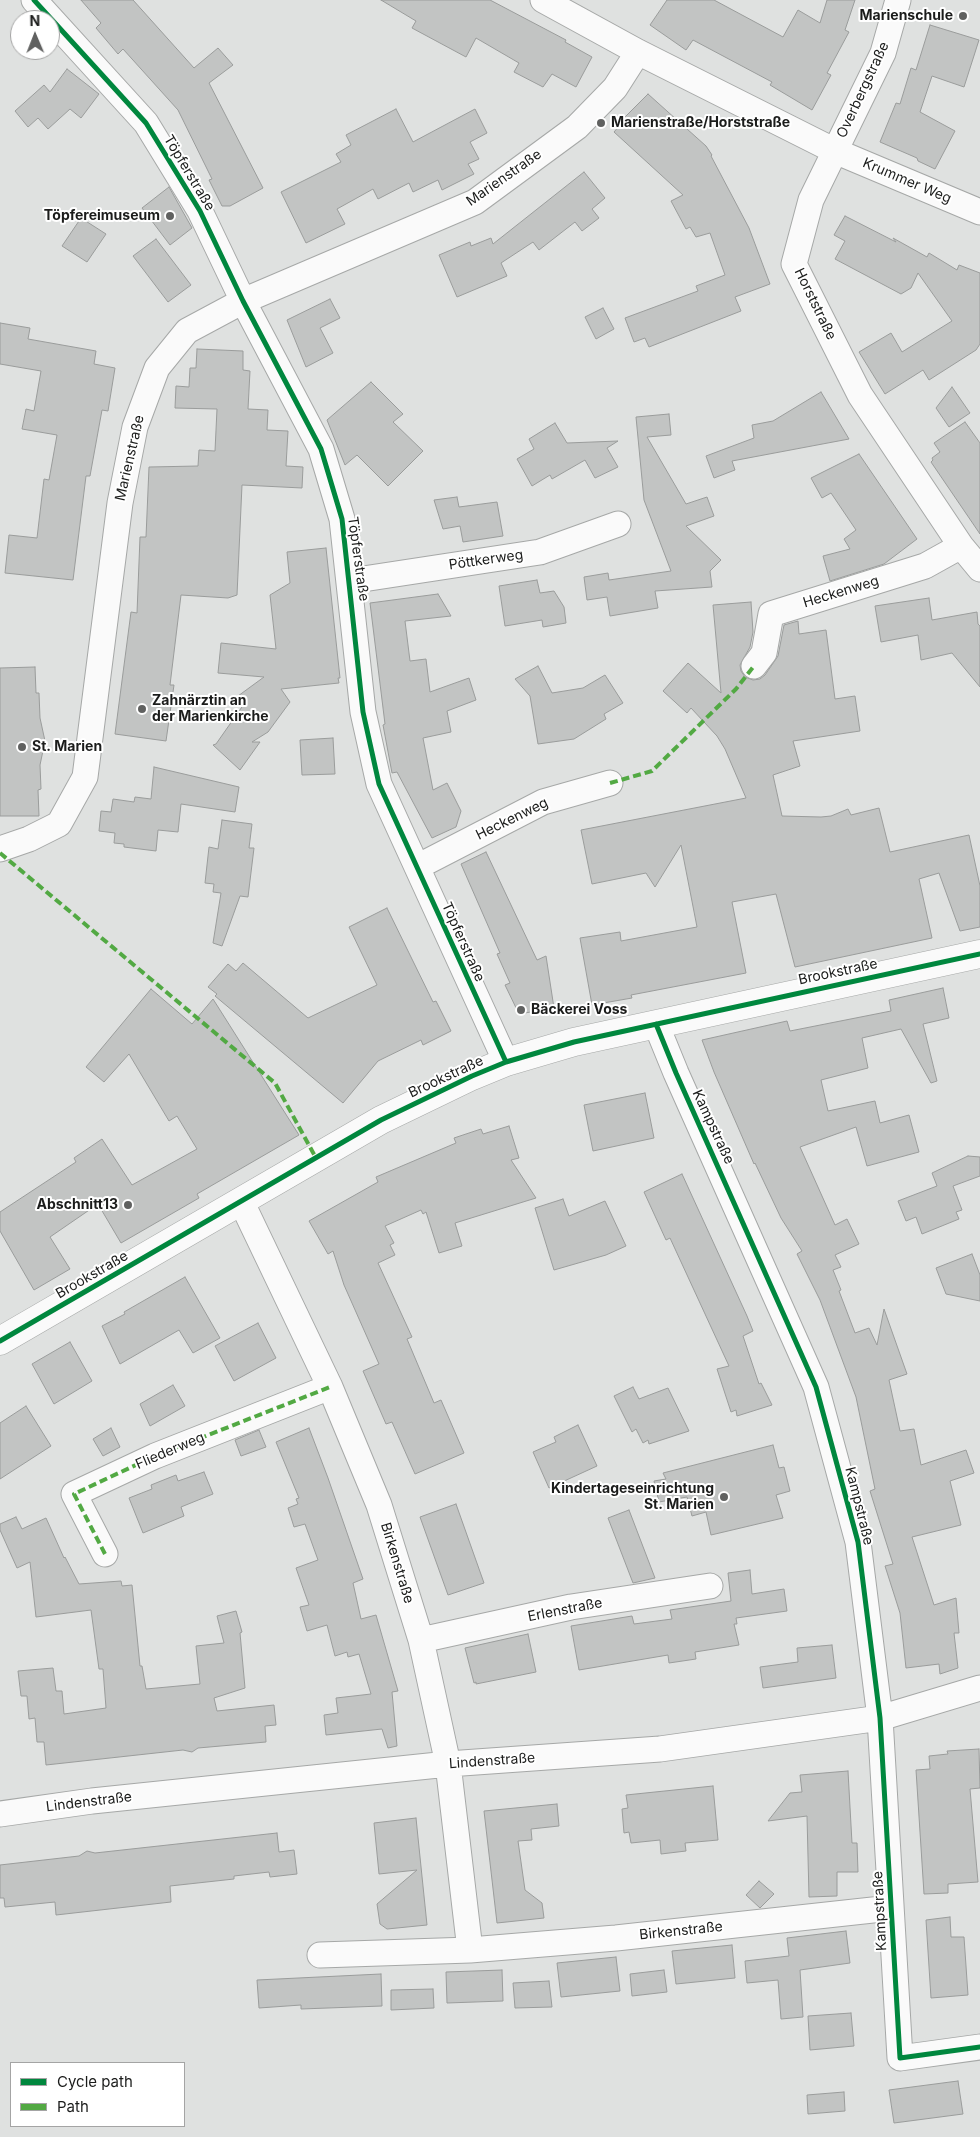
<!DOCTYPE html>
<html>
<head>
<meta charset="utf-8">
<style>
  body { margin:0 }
  #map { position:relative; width:980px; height:2137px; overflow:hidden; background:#dfe1e0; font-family:Inter,sans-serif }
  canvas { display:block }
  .legend { position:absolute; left:10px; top:2062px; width:175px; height:65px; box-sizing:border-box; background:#fff; border:1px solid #a4a4a4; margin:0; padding:6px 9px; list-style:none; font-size:15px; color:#1b1c1b }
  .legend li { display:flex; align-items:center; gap:10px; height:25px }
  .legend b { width:25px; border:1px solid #a4a4a4 }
  .north { position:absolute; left:10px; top:10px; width:50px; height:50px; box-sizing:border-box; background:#fff; border:1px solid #a4a4a4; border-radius:50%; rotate:359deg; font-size:14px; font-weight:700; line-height:20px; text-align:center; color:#1b1c1b }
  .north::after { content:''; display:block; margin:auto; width:18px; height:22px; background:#606160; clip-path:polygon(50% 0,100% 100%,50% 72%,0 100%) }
</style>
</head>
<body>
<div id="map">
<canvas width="980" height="2137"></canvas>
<ul class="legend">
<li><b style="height:6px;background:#00873e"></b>Cycle path</li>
<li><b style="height:6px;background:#52a943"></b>Path</li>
</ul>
<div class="north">N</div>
</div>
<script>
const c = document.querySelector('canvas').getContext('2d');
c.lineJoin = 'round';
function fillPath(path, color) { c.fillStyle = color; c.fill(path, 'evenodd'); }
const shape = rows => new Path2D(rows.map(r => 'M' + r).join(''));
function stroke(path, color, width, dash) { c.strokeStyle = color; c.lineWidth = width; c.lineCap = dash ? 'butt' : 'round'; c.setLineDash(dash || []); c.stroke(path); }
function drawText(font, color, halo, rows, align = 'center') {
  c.font = font + ' Inter,sans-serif'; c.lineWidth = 4; c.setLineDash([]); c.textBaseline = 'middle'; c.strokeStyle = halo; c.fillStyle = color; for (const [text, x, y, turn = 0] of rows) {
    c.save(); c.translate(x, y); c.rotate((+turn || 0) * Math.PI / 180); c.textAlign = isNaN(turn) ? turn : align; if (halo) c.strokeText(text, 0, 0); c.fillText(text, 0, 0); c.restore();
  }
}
const building = shape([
  [81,0,133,0,194,68,218,48,233,65,209,83,263,188,230,206,222,206,209,180,212,179,178,110,123,49,118,54,96,28,101,23,81,0],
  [381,0,490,0,566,40,565,42,592,57,576,87,552,74,543,87,514,72,519,63,476,38,466,57,412,28,416,21,381,0],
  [667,0,714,0,783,37,798,10,820,23,827,0,855,0,845,30,849,32,827,73,831,75,812,110,770,85,772,82,693,40,686,50,650,25,667,0],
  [930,25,979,40,964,87,932,76,920,112,955,131,935,169,918,161,917,158,880,142,896,103,900,104,911,68,916,70,930,25],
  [67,69,99,94,81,118,70,109,48,129,38,118,28,127,15,111,44,85,50,92,67,69],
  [648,94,706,146,712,155,711,156,749,228,770,284,735,297,741,311,649,347,645,338,634,342,625,318,698,291,696,286,725,275,710,233,696,237,690,227,686,229,671,201,683,195,614,132,620,125,619,123,648,94],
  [396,109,413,142,475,109,487,133,470,142,479,159,468,164,474,174,442,190,438,180,413,192,409,183,378,199,373,189,337,209,345,224,306,243,281,192,341,162,336,154,351,145,346,135,396,109],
  [584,172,605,198,592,209,599,218,582,231,575,222,539,250,533,242,501,263,507,276,457,297,439,255,470,242,471,246,491,238,493,244,584,172],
  [169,187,192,228,170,245,142,208,169,187],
  [845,216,896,242,893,238,927,257,929,253,957,270,959,265,980,273,980,344,976,350,929,380,923,370,885,394,859,352,891,333,902,352,952,321,918,273,911,288,901,294,835,259,845,241,834,235,845,216],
  [81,218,106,234,87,262,62,246,81,218],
  [156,239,191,285,168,302,133,256,156,239],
  [330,299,340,318,320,328,333,353,306,367,287,320,330,299],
  [603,308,614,329,596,339,585,317,603,308],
  [0,323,30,328,28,339,96,351,94,364,115,368,108,411,102,410,90,476,86,476,73,580,5,573,9,535,37,538,44,479,49,480,57,435,22,429,26,409,34,411,41,371,0,364,0,323],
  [197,349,243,351,243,370,250,371,248,409,268,410,267,430,288,431,286,466,303,467,302,488,242,485,237,595,228,598,181,595,170,685,174,685,166,741,115,734,131,612,137,613,140,537,146,537,149,467,198,466,199,450,215,451,217,409,175,408,176,386,189,387,190,368,196,368,197,349],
  [371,382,403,414,393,422,423,451,388,486,357,455,345,465,327,420,371,382],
  [952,387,970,413,949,427,936,408,952,387],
  [821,392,849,439,732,461,735,470,714,478,706,456,754,438,752,425,773,421,821,392],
  [669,414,671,435,647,437,686,504,707,497,714,516,686,526,721,560,710,571,712,587,655,591,658,608,610,616,607,597,587,600,584,577,608,573,609,580,671,571,644,500,636,417,669,414],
  [965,422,980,443,980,534,931,462,933,460,932,458,940,452,934,443,965,422],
  [555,423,567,443,618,441,607,448,618,467,595,478,585,460,552,479,550,475,532,486,517,459,534,449,529,439,555,423],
  [859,454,917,539,884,564,830,581,823,556,850,549,844,539,856,530,831,493,822,498,811,478,859,454],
  [457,497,459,507,497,502,503,536,463,542,460,526,443,529,434,500,457,497],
  [326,548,340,678,338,678,339,683,281,689,290,702,268,732,252,742,260,742,240,770,213,745,216,744,244,704,238,696,264,677,218,673,221,643,276,649,270,595,290,583,287,552,326,548],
  [537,580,540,593,554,591,564,607,566,623,543,627,542,620,505,626,499,586,537,580],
  [438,594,451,616,405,621,410,661,426,659,430,692,469,678,476,700,447,711,451,732,423,738,433,790,447,783,461,811,456,827,432,838,397,772,392,773,383,725,385,724,370,603,438,594],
  [929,598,932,620,977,612,978,624,980,626,980,687,952,653,921,660,918,635,881,642,875,606,929,598],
  [751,602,753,632,750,647,740,665,741,671,745,677,753,680,760,679,765,675,778,656,784,625,798,621,799,634,826,630,835,699,855,696,860,731,793,741,800,766,773,775,782,816,821,817,831,816,848,809,851,815,879,808,890,852,969,835,980,886,980,927,960,931,939,873,919,879,932,938,795,967,776,894,732,902,746,973,631,995,632,998,592,1005,580,938,620,932,621,941,697,927,681,845,655,887,646,873,592,884,581,830,746,798,725,749,717,736,691,708,687,713,663,691,688,663,721,693,713,605,751,602],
  [538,666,552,693,583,688,605,675,623,703,604,714,606,719,574,739,538,744,530,696,515,679,538,666],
  [35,667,36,693,39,693,40,718,45,741,40,765,41,789,38,790,39,816,0,816,0,668,35,667],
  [333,738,335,774,302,775,300,740,333,738],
  [154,767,239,787,235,812,181,804,178,832,158,830,156,851,124,847,124,844,114,843,115,833,99,831,101,811,111,812,113,799,134,802,135,797,151,799,154,767],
  [222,820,252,824,249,848,254,848,248,897,240,896,222,946,213,943,221,893,213,892,214,884,205,883,209,847,218,849,222,820],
  [486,852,537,960,546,956,554,1008,519,1014,505,985,510,983,497,954,500,953,461,864,486,852],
  [387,908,433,1002,436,1001,451,1031,423,1045,421,1040,378,1061,343,1103,215,996,217,994,208,987,228,964,236,971,243,963,308,1018,377,985,349,927,387,908],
  [943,988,949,1018,923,1024,937,1081,931,1083,901,1029,862,1038,868,1068,821,1080,828,1111,875,1101,880,1123,909,1115,919,1152,867,1166,856,1127,800,1147,835,1225,847,1219,859,1244,835,1255,841,1267,833,1270,841,1290,839,1291,855,1333,869,1328,877,1345,884,1309,907,1374,889,1380,900,1431,914,1429,921,1465,966,1450,974,1473,950,1481,961,1525,912,1537,934,1605,956,1598,959,1633,954,1633,958,1668,940,1674,939,1664,906,1668,900,1613,885,1566,893,1564,870,1491,875,1489,856,1397,820,1300,797,1254,802,1251,781,1218,755,1163,754,1164,714,1072,702,1040,787,1021,790,1031,891,1011,889,1000,943,988],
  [151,989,192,1024,213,999,299,1135,197,1194,199,1198,121,1243,98,1204,50,1237,70,1269,34,1290,0,1231,0,1212,76,1162,74,1158,102,1139,132,1185,197,1149,177,1116,169,1121,129,1054,104,1082,86,1067,151,989],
  [645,1093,654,1138,593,1151,584,1105,645,1093],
  [509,1126,519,1158,511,1160,536,1198,455,1223,462,1246,439,1253,426,1212,423,1214,421,1210,385,1226,394,1243,390,1245,395,1255,378,1263,412,1337,407,1339,434,1403,441,1400,464,1453,415,1474,392,1422,386,1424,363,1371,379,1364,344,1285,333,1251,328,1254,309,1221,378,1182,376,1177,456,1143,454,1138,481,1129,483,1134,509,1126],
  [968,1156,980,1157,980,1176,953,1186,962,1210,956,1212,959,1219,922,1234,916,1217,906,1221,898,1201,937,1186,932,1173,968,1156],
  [682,1174,747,1316,753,1331,743,1336,759,1384,761,1383,772,1405,737,1416,736,1410,731,1412,717,1369,729,1366,670,1238,666,1240,644,1192,682,1174],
  [563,1199,569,1216,605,1201,626,1246,606,1255,554,1270,535,1208,563,1199],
  [972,1254,980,1275,980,1301,946,1294,936,1268,972,1254],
  [185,1277,220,1338,193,1353,179,1330,120,1364,102,1326,125,1314,124,1312,185,1277],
  [258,1323,276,1358,234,1381,215,1346,258,1323],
  [70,1342,92,1381,54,1404,32,1364,70,1342],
  [173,1385,185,1406,150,1426,140,1404,173,1385],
  [633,1387,639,1399,668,1388,689,1431,649,1444,648,1440,643,1443,636,1429,632,1432,614,1396,633,1387],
  [26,1406,51,1446,0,1479,0,1423,26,1406],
  [578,1425,597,1466,549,1488,533,1452,556,1442,554,1437,578,1425],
  [111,1428,120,1447,103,1456,93,1439,111,1428],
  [309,1428,328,1478,363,1579,353,1583,361,1619,376,1615,398,1691,392,1692,397,1746,388,1748,382,1729,326,1735,324,1715,338,1713,336,1698,371,1694,359,1654,348,1657,347,1652,335,1656,327,1625,307,1631,300,1607,309,1605,296,1568,318,1560,305,1524,294,1527,288,1508,298,1504,296,1499,299,1498,276,1442,309,1428],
  [259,1430,266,1447,241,1456,235,1440,259,1430],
  [773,1445,779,1468,784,1467,790,1491,776,1495,783,1518,711,1535,706,1512,692,1516,687,1497,659,1502,654,1481,666,1479,663,1473,773,1445],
  [204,1472,213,1494,181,1507,184,1516,143,1533,129,1498,152,1489,151,1485,176,1475,178,1481,204,1472],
  [456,1504,484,1583,448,1595,420,1517,456,1504],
  [629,1510,655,1578,633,1583,608,1518,629,1510],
  [16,1517,22,1529,46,1518,64,1558,65,1557,79,1584,121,1581,122,1586,132,1585,140,1666,142,1666,146,1689,200,1684,196,1646,224,1643,217,1616,236,1611,242,1632,240,1633,245,1688,214,1698,217,1711,274,1705,276,1725,265,1726,266,1742,198,1748,192,1752,183,1750,46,1765,44,1742,37,1742,35,1718,29,1719,27,1696,21,1696,18,1671,53,1668,56,1691,62,1691,64,1714,106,1708,103,1669,99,1669,91,1610,36,1617,30,1562,17,1568,0,1530,0,1524,16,1517],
  [750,1570,752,1594,784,1589,787,1611,736,1618,737,1624,734,1624,739,1645,695,1652,696,1659,669,1663,668,1655,579,1670,571,1626,632,1616,634,1624,672,1619,670,1610,731,1601,728,1573,750,1570],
  [528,1634,536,1672,476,1684,476,1682,474,1683,465,1648,528,1634],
  [832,1645,836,1678,763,1688,760,1667,798,1662,797,1648,832,1645],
  [979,1749,980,1788,970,1789,978,1882,948,1884,948,1893,924,1894,916,1770,930,1769,929,1756,948,1754,947,1751,979,1749],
  [848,1771,852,1843,857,1843,858,1872,837,1872,837,1896,809,1897,807,1816,768,1821,790,1793,802,1792,800,1775,848,1771],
  [713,1786,718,1840,685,1843,686,1851,661,1854,660,1840,631,1843,629,1832,624,1833,622,1809,628,1808,626,1795,713,1786],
  [557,1804,559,1826,531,1829,532,1840,518,1841,525,1890,542,1903,544,1918,497,1923,484,1811,557,1804],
  [416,1818,427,1925,387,1929,380,1924,377,1904,417,1870,379,1874,374,1823,416,1818],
  [277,1833,279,1852,294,1850,297,1874,270,1877,269,1872,234,1876,234,1879,170,1886,171,1902,56,1915,55,1902,5,1907,4,1898,0,1898,0,1865,79,1856,87,1851,95,1853,277,1833],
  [759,1881,774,1894,760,1908,746,1895,759,1881],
  [950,1917,951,1937,964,1937,968,1995,931,1998,926,1920,950,1917],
  [846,1931,850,1963,800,1970,803,2017,781,2019,778,1980,747,1983,745,1961,789,1956,787,1938,846,1931],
  [732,1945,735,1978,676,1984,672,1951,732,1945],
  [616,1957,620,1991,561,1997,557,1963,616,1957],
  [502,1970,503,2001,447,2003,446,1972,502,1970],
  [664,1970,667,1992,632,1996,630,1974,664,1970],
  [381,1974,382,2006,301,2009,301,2005,259,2008,257,1980,381,1974],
  [549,1981,552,2007,515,2008,513,1983,549,1981],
  [433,1989,434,2008,391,2010,391,1990,433,1989],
  [851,2013,854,2046,810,2050,808,2016,851,2013],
  [958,2081,963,2114,894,2123,889,2090,958,2081],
  [844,2092,845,2111,808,2114,807,2095,844,2092]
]);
fillPath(building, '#c2c4c3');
stroke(building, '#9a9c9b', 1);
const street = shape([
  [34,0,146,123,200,211,243,301,321,449,342,519,363,712,379,784,506,1062],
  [543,0,638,52,835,151,980,212],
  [898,0,883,53,811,200,794,264,860,395,961,546,980,569],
  [350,581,540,552,618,524],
  [754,666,764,653,771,614,925,566,961,546],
  [0,849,29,839,59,824,85,777,120,503,135,427,157,368,187,331,243,301,475,202,577,127,615,88,638,52],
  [417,867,543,802,610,783],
  [656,1024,676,1073,816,1387,858,1542,880,1718,900,2058,980,2047],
  [241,1201,330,1387,379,1505,421,1640,448,1764,470,1950],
  [105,1554,74,1494,155,1456,330,1387],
  [421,1640,571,1607,710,1586],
  [0,1814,92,1801,448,1764,660,1749,880,1718,980,1688],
  [320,1955,470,1950,616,1938,891,1908]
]);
const secondary = shape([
  [0,1341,381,1120,472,1076,506,1062,574,1042,980,954]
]);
stroke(street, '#a6a8a7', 27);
stroke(secondary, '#a6a8a7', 29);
stroke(street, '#fafafa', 25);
stroke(secondary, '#fafafa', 28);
stroke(shape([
  [610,783,652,771,736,689,754,666],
  [0,853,275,1083,316,1158],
  [105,1554,74,1494,155,1456,330,1387]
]), '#52a943', 4, [8, 4]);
stroke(shape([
  [34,0,146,123,200,211,243,301,321,449,342,519,363,712,379,784,506,1062],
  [656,1024,676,1073,816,1387,858,1542,880,1718,900,2058,980,2047],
  [0,1341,381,1120,472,1076,506,1062,574,1042,980,954]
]), '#00873e', 5);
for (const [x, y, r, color] of [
  [963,16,5,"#606160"],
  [601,123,5,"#606160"],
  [170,216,5,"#606160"],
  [142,709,5,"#606160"],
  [22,747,5,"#606160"],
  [521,1010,5,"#606160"],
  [128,1205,5,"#606160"],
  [724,1497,5,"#606160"]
]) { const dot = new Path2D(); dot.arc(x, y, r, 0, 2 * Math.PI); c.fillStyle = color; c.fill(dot); stroke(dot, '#fff', 2); }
drawText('bold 14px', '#1b1c1b', '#fff', [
  ["Marienschule",953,16],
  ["Marienstraße/Horststraße",611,123,"left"],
  ["Töpfereimuseum",160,216],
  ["Zahnärztin an",152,701,"left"],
  ["der Marienkirche",152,717,"left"],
  ["St. Marien",32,747,"left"],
  ["Bäckerei Voss",531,1010,"left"],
  ["Abschnitt13",118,1205],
  ["Kindertageseinrichtung",714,1489],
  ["St. Marien",714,1505]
], 'right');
drawText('14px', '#1b1c1b', '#fff', [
  ["Overbergstraße",863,90,-65],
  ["Töpferstraße",189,173,59],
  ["Marienstraße",504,178,-35],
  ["Krummer Weg",907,181,23],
  ["Horststraße",815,304,64],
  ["Marienstraße",130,458,-77],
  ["Töpferstraße",358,559,82],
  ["Pöttkerweg",486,560,-8],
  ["Heckenweg",841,592,-17],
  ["Heckenweg",512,819,-26],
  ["Töpferstraße",463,942,66],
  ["Brookstraße",838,972,-12],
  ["Brookstraße",446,1077,-25],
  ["Kampstraße",713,1127,65],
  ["Brookstraße",92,1275,-30],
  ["Fliederweg",170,1451,-23],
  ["Kampstraße",859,1506,76],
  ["Birkenstraße",397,1563,73],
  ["Erlenstraße",565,1610,-11],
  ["Lindenstraße",492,1761,-4],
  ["Lindenstraße",89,1802,-7],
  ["Kampstraße",880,1911,-93],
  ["Birkenstraße",681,1931,-6]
]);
</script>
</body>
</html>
